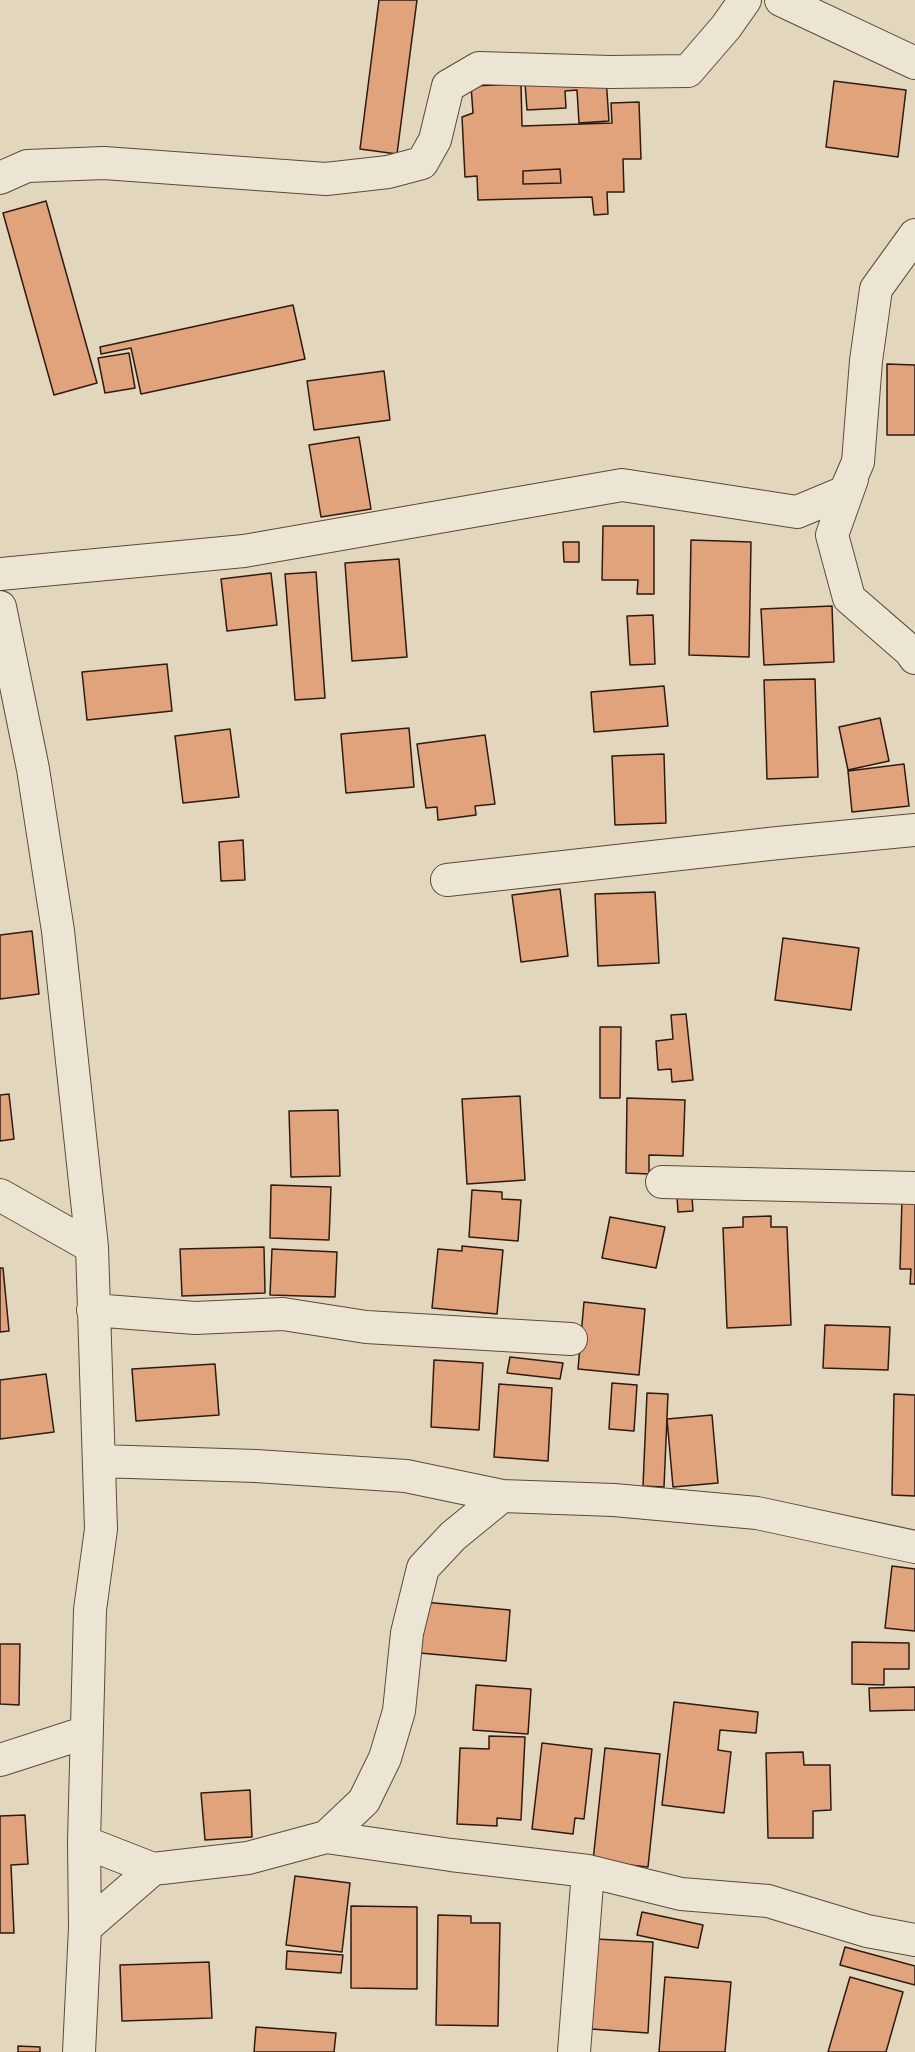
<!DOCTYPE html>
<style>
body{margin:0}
canvas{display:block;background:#e2d7bd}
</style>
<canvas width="915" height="2052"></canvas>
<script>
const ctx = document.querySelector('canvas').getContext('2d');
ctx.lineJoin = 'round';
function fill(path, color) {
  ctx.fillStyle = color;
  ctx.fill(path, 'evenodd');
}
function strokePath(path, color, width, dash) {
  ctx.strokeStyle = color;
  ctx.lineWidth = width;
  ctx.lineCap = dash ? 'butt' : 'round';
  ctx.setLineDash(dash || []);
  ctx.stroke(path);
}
const building = new Path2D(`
 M379,0H417L397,154L360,149Z
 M606,78L609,121L579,123L577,90L565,91L566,108L527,110L525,83Z
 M834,81L906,90L898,157L826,147Z
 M521,84L522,126L612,123L611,103L639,102L641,159H623L624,192H607L608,214L594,215L592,197L478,200L477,176L465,177L462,117L473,113L471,86ZM560,169L561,183L523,184V171Z
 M560,169L561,183L523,184V171Z
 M46,201L97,383L54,395L3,213Z
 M293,305L305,359L141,394L131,348L101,354L100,347Z
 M129,353L135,388L105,393L98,358Z
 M887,364L915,365V435H887Z
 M384,371L390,420L314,430L307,381Z
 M359,437L371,509L321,517L309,445Z
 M603,526H654V594H637L638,580H602Z
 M691,540L751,542L749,657L689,655Z
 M563,542H579V562H564Z
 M399,559L407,657L352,661L345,563Z
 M316,572L325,698L295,700L285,574Z
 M271,573L277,625L227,631L221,579Z
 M832,606L834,662L764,665L761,609Z
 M653,615L655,664L630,665L627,616Z
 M167,664L172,711L87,720L82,672Z
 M815,679L818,777L767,779L764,680Z
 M664,686L668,726L594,732L591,692Z
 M880,718L889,761L848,770L839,727Z
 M409,728L414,787L346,793L341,734Z
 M230,729L239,797L183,803L175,736Z
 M485,735L495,804L475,806L476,815L438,820L437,807L426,808L417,744Z
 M664,754L666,823L615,825L612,756Z
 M904,764L909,806L852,812L848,771Z
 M243,840L245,880L221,881L219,842Z
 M560,889L568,956L521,962L512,895Z
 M655,892L659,963L598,966L595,894Z
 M32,931L39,994L0,999V935Z
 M783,938L859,948L851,1010L775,1000Z
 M686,1014L693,1080L672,1082L671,1069L658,1070L656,1041L673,1039L671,1015Z
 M600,1027H621L620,1098H600Z
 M9,1094L14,1139L0,1141V1095Z
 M520,1096L525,1180L467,1184L462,1099Z
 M627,1098L685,1100L683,1156L649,1155V1174L626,1173Z
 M338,1110L340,1176L291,1177L289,1111Z
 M271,1185L331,1187L329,1240L270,1238Z
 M472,1190L502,1192V1199L521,1200L518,1241L469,1237Z
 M677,1197H692L693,1211L678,1212Z
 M902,1199H915V1284H910L911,1269H900Z
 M771,1216V1227H787L791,1325L727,1328L723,1228L743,1227V1217Z
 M610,1217L665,1227L656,1268L602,1258Z
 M462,1246L503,1250L497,1314L432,1308L438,1249L462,1251Z
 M264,1247L265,1293L182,1296L180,1249Z
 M272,1249L337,1252L335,1297L270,1295Z
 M0,1268H3L9,1331L0,1332Z
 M584,1302L645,1309L639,1375L578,1369Z
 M825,1325L890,1327L888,1370L823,1368Z
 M510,1357L563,1363L560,1379L507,1373Z
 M434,1360L483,1363L479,1430L431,1427Z
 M215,1364L219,1415L136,1421L132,1369Z
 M46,1374L54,1432L0,1439V1380Z
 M612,1383L637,1385L634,1431L609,1429Z
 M499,1384L552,1388L548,1461L494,1457Z
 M647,1393L668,1394L664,1487L643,1486Z
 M894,1394L915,1395V1496L892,1495Z
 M712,1415L718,1483L673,1487L667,1419Z
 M892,1566L915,1569V1631L885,1628Z
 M424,1602L510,1610L506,1661L420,1653Z
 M852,1642L909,1643V1669H884V1685L852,1684Z
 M0,1644H20L19,1705L0,1704Z
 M476,1685L531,1689L528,1734L473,1730Z
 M915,1687V1710L870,1711L869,1688Z
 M674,1702L758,1712L756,1733L720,1730L718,1750L731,1752L724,1813L662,1805Z
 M489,1736L525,1737L521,1820L497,1818V1826L457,1824L460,1748L489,1749Z
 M542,1743L592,1749L584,1819L575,1818L573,1834L532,1829Z
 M605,1748L660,1754L648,1867L593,1861Z
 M803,1752L804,1765H830L831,1810L813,1811V1838H768L766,1753Z
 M250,1790L252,1837L205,1840L201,1793Z
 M25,1815L28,1864L11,1865L14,1933H0V1816Z
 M295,1876L350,1883L342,1952L286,1945Z
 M351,1906L417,1907V1989L351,1988Z
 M642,1912L703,1925L698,1948L637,1935Z
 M438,1915L471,1916V1923H500L498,2026L436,2025Z
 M596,1939L653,1942L648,2033L591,2029Z
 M845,1947L915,1966V1985L840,1965Z
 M287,1951L343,1955L341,1973L286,1969Z
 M209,1962L212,2018L122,2021L120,1965Z
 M665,1977L731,1982L725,2052H659Z
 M850,1977L903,1992L886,2052H828Z
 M256,2027L336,2033L334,2052H254Z
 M18,2046L40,2047V2052H18Z`);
const minor = new Path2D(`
 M781,0L915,63
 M0,178L27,166L104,163L326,179L388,172L422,163L435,140L448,86L479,68L610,72L688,71L726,27L745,0
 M852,479L832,535L849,598L910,651L915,658
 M0,574L244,551L622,485L797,512L845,492L858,462L866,361L876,289L915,235
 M0,607L33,769L58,931L92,1247L101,1529L90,1610L84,1842L85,1928L79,2052
 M447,880L778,843L915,830
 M662,1182L915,1188
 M0,1195L92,1247
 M93,1310L195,1318L283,1314L366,1327L571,1339
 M99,1461L256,1466L406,1476L502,1496L614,1500L757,1513L915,1547
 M0,1760L87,1732
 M326,1837L364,1801L385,1758L399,1711L407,1633L423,1568L453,1536L502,1496
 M84,1842L153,1869L248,1858L326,1837L451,1855L588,1871L681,1894L768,1901L867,1931L915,1940
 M85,1928L153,1869
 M574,2052L588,1871`);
fill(building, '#e0a37c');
strokePath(building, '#2f1a12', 1.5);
strokePath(minor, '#5c493d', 34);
strokePath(minor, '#ece5d4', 32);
</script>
